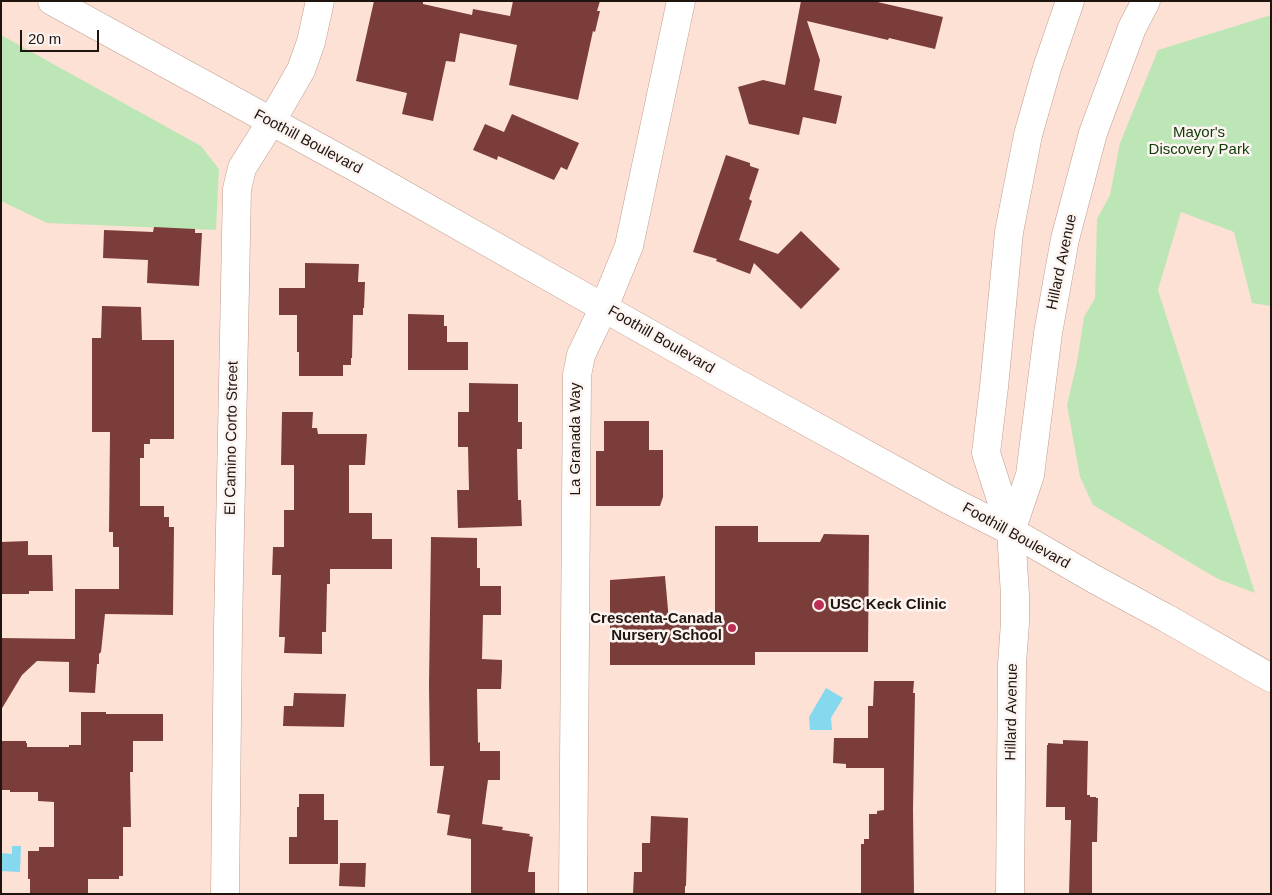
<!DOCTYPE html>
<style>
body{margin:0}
#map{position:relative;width:1272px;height:895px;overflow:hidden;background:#fee1d5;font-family:Helvetica,sans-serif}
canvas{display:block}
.frame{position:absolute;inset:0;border:2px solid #20140f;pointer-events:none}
.scale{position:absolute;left:20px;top:30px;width:79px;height:22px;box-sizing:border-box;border:2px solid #20140f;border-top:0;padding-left:6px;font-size:15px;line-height:18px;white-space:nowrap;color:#20140f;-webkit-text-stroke:4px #fbf4f1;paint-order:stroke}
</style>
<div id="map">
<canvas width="1272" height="895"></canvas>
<div class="frame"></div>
<div class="scale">20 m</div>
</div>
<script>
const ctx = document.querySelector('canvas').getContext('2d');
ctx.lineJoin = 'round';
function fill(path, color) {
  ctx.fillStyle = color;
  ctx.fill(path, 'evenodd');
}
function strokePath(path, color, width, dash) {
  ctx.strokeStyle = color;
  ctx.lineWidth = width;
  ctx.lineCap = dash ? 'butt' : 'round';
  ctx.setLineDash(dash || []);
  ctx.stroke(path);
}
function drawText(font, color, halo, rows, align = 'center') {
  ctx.font = font + ' Helvetica,sans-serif';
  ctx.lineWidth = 5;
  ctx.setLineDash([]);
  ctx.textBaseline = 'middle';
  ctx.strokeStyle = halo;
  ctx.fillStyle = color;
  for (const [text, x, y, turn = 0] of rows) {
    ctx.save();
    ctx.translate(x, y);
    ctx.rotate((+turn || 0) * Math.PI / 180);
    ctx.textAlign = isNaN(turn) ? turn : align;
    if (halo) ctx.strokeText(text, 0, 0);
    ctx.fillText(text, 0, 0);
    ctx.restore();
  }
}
const green = new Path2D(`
 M1271,15V306L1252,303L1234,232L1181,212L1158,290L1255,593L1218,579L1093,505L1080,477L1067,405L1077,362L1084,317L1095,298L1097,219L1110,195L1120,143L1158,50Z
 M1,35L201,146L219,169L216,230L47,223L1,201Z`);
const water = new Path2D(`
 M826,688L843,698L831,718L832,730H810L809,717Z
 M12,846H21L20,872L1,871V853L12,854Z`);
const building = new Path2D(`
 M374,1H423V4L472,15L473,9L510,16L513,1H600L597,11H600L595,32L593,31L578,100L509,85L517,45L460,33L455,62L446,61L433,121L402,114L407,93L356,81Z
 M801,1H873L943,17L935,49L889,38L888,40L807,21L820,60L814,90L842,96L836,124L803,117L799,135L749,124L738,87L763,80L785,85Z
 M512,114L579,143L567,170L561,167L554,180L498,156L497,160L473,150L485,124L504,132Z
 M726,155L750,163V166L759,169L749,199L752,201L739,240L778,254L801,231L840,269L801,309L754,263L750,274L716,261L717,259L693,252Z
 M154,227L195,229V233H202L199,286L147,283L148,260L103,258L104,230L153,232Z
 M305,263L359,264L358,282H365L364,308H363V315H353L352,358H351V365H343V376H299V352H297V315H279V288H305Z
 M102,306L141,307L142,340H174V439H150V444H144V458H140V506H164V517H169V527H174L173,615L105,614L101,652L99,654V664H97L95,693L69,692V662L37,661L22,675L1,710V638L75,639V589H119V547H113V532H109L110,432H92V338H101Z
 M408,314L444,315V326H447V342H468V370H408Z
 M469,383L518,384V422H522V449H517L518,500H521L522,526L458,528L457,490H469L468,447H458V412H469Z
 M282,412H313L312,428H317L318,434H367L365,465H349V513H372V539H392V569H330V584H327L326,632H322V654L284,653L285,637H279L281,575H272L273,547H284V510H294V465H281Z
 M604,421H649V450H663V497L660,506H596V451H604Z
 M715,526H758V542H820L824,534L869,535L868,652H755V665H610V580L665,576L669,621H715Z
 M431,537L477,538V568H480V586H501V615H483L482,659L502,660V668L501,689H477L478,743L480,742V751H500V780H488L482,824L503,827L502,830L530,834L529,836L533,837L528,872H535V894H471V839L447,835L450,815L437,813L444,766H430L429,685Z
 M28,541V555H52L53,591H29V594H1V542Z
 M874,681H914L913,693H915L913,809L914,894H861V844H864V839H869V814H877V811L884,810V768H846V764L833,763L834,738H868V706H873Z
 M294,693L346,694L344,727L283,726L284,706H293Z
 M81,712H106V714H163V741H133V772H130L131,827H123V876H119V879H88V894H30V879H28V851H39V847H54V802L38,801V792H10V790H1V741H26V743H27V747H69V745H81Z
 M1063,740L1088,741L1087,795H1090V797H1096V798H1098L1097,842H1092V894H1069L1071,820H1065V807H1046L1047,745H1048V743L1063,744Z
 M299,794H324V820H338V864H289V837H297V807H299Z
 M651,816L688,818L686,886H685V894H633L634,872H642V843H650Z
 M340,863H366L365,887L339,886Z`);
const minor = new Path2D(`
 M225,894L228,628L237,189L242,168L271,122L301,70L311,42L320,1
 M573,894L577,375L581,355L604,307L629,246L681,1
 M1010,894L1012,664L1015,623V595L1011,531`);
const major = new Path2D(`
 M52,1L362,171L735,382L949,500L1011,531L1094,579L1166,618L1271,678`);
const highway = new Path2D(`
 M1011,531L1030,475L1048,333L1065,239L1093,133L1132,28L1146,1
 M1011,531L986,453L994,387L1009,232L1028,135L1047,68L1070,1`);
const markers = [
 [819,605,6,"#be2f58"],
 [732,628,5,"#be2f58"]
];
const parkNames = [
 ["Mayor's",1199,133],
 ["Discovery Park",1199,150]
];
const streetNames = [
 ["Foothill Boulevard",308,142,28],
 ["Hillard Avenue",1062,262,-78],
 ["Foothill Boulevard",661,340,30],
 ["El Camino Corto Street",232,438,-89],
 ["La Granada Way",576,439,-90],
 ["Foothill Boulevard",1016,536,29],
 ["Hillard Avenue",1012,712,-89]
];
const poiNames = [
 ["USC Keck Clinic",830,605],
 ["Crescenta-Canada",722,619,"right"],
 ["Nursery School",722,636,"right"]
];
fill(green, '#bde6b7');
fill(water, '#86d8ef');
fill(building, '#7a3d39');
strokePath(minor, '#bf9e8f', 29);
strokePath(major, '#bf9e8f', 29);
strokePath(highway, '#bf9e8f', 29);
strokePath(minor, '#fff', 28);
strokePath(major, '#fff', 28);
strokePath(highway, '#fff', 28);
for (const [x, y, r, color] of markers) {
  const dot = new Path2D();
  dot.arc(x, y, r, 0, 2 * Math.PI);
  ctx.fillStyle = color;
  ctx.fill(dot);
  strokePath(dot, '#fbf4f1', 2);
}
drawText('15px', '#0d3a06', '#fbf4f1', parkNames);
drawText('15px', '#20140f', '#fbf4f1', streetNames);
drawText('bold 15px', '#20140f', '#fbf4f1', poiNames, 'left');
</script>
